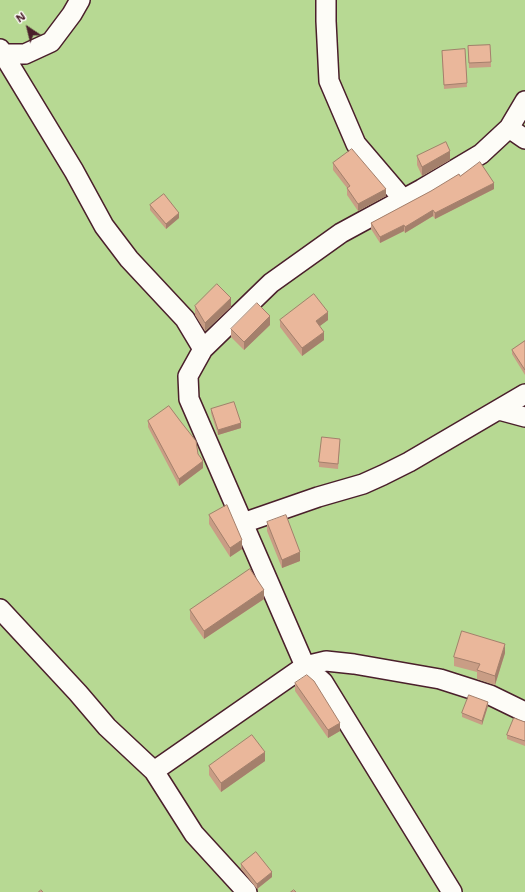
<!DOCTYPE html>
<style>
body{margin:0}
#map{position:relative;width:525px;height:892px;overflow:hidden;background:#f9eee5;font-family:"Shantell Sans",sans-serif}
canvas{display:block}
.north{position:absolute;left:8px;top:8px;width:40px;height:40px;-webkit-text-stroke:3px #fdfcf7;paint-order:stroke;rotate:325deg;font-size:11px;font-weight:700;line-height:16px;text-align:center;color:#4a1f2b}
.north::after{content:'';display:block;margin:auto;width:14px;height:18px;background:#4a1f2b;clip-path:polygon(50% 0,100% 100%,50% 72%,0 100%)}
</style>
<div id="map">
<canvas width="525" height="892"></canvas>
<div class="north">N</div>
</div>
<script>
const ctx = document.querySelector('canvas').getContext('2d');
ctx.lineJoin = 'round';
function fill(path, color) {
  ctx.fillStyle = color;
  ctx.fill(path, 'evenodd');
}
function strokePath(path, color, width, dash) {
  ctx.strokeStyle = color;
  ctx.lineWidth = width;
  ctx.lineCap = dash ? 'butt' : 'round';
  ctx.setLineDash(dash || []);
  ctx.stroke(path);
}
const green = new Path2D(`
 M0,0H525V892H0Z`);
const street = new Path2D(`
 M326,0V21L329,81L356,144L403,199
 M0,49L74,171L104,226L129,259L185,319L203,349
 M4,54H25L51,42L72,14L80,0
 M509,128L525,139
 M499,410L525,417
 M243,523L318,497L363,484L383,475L409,462L525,394
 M0,609L78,693L107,727L154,771L194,834L247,892
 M154,771L305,666L326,661L354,664L440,679L490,695L525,712
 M452,892L323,682L305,666L189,399L188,376L203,349L271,283L341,233L422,189L481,154L509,128L525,101`);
const wall = new Path2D(`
 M490,45L491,67L469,68L468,46Z
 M465,49L467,87L444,89L442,55Z
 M417,156L450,160L422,176L417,165Z
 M333,163L386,196L358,211L347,195V188L333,170Z
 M460,176L494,189L435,219L433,216L405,233L404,231L380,243L371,229V223Z
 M150,205L179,218L166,229L150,210Z
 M195,306L231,307L205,331L195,315Z
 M280,320H328L319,326L324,340L302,356L280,327Z
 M270,325L244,350L231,337V329Z
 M525,341V375L512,354V350Z
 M211,409L241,428L218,435L211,413Z
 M148,421L198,454L203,468L179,486L148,427Z
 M340,444L338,469L319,467V462Z
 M209,515L242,549L230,557L209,524Z
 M267,522L300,561L282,568L267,531Z
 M264,599L204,639L190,619V610Z
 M505,653L495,685L477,679V672L454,666V657Z
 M295,683L340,731L328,738L295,691Z
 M488,706L482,725L462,717V713Z
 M525,722V746L507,739V735Z
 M265,761L221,792L209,775V766Z
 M241,864L272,877L257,889L241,869Z`);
const shadedWall = new Path2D(`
 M450,151V160L422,176V167Z
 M494,183V189L435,219V213Z
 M386,189V196L358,211V204Z
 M433,210V216L405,233V227Z
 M179,213V218L166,229V224Z
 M404,225V231L380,243V237Z
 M231,298V307L205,331V323Z
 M328,312V320L316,329V321Z
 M270,316V325L244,350V342Z
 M324,332V340L302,356V348Z
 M241,423V428L218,435V430Z
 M203,461V468L179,486V479Z
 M242,540V549L230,557V548Z
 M300,552V561L282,568V560Z
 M264,590V599L204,639V631Z
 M505,644V653L495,685V676Z
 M488,702V706L482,725V721Z
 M340,723V731L328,738V730Z
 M265,752V761L221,792V783Z
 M272,872V877L257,889V884Z`);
const building = new Path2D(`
 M490,45L491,62L469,63L468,46Z
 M465,49L467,83L444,85L442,51Z
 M446,142L450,151L422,167L417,156Z
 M352,149L386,189L358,204L347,188L350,186L333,163Z
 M480,162L494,183L435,213L433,210L405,227L404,225L380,237L371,223L431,191L459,174L460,176Z
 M164,194L179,213L166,224L150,205Z
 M217,284L231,298L205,323L195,306Z
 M314,294L328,312L316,321L324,332L302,348L280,320Z
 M257,303L270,316L244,342L231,329Z
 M525,341V370L512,350Z
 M234,402L241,423L218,430L211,409Z
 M169,406L181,422L196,441L198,454L203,461L179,479L148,421Z
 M322,437L340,439L338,464L319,462Z
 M227,505L242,540L230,548L209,515Z
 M286,515L300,552L282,560L267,522Z
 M250,569L264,590L204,631L190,610Z
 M462,631L505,644L495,676L477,670L480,664L454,657Z
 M307,675L314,681L340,723L328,730L295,683Z
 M469,695L488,702L482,721L462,713Z
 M514,718L525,722V741L507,735Z
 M252,735L265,752L221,783L209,766Z
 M256,852L272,872L257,884L241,864Z
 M41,890L43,892H39Z
 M294,890L296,892H291Z`);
fill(green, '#b7d993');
strokePath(street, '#4a1f2b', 22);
strokePath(street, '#fdfcf7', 19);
fill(wall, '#c99d85');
fill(shadedWall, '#a4806c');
fill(building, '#eab79b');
strokePath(building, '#a4806c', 1);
</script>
